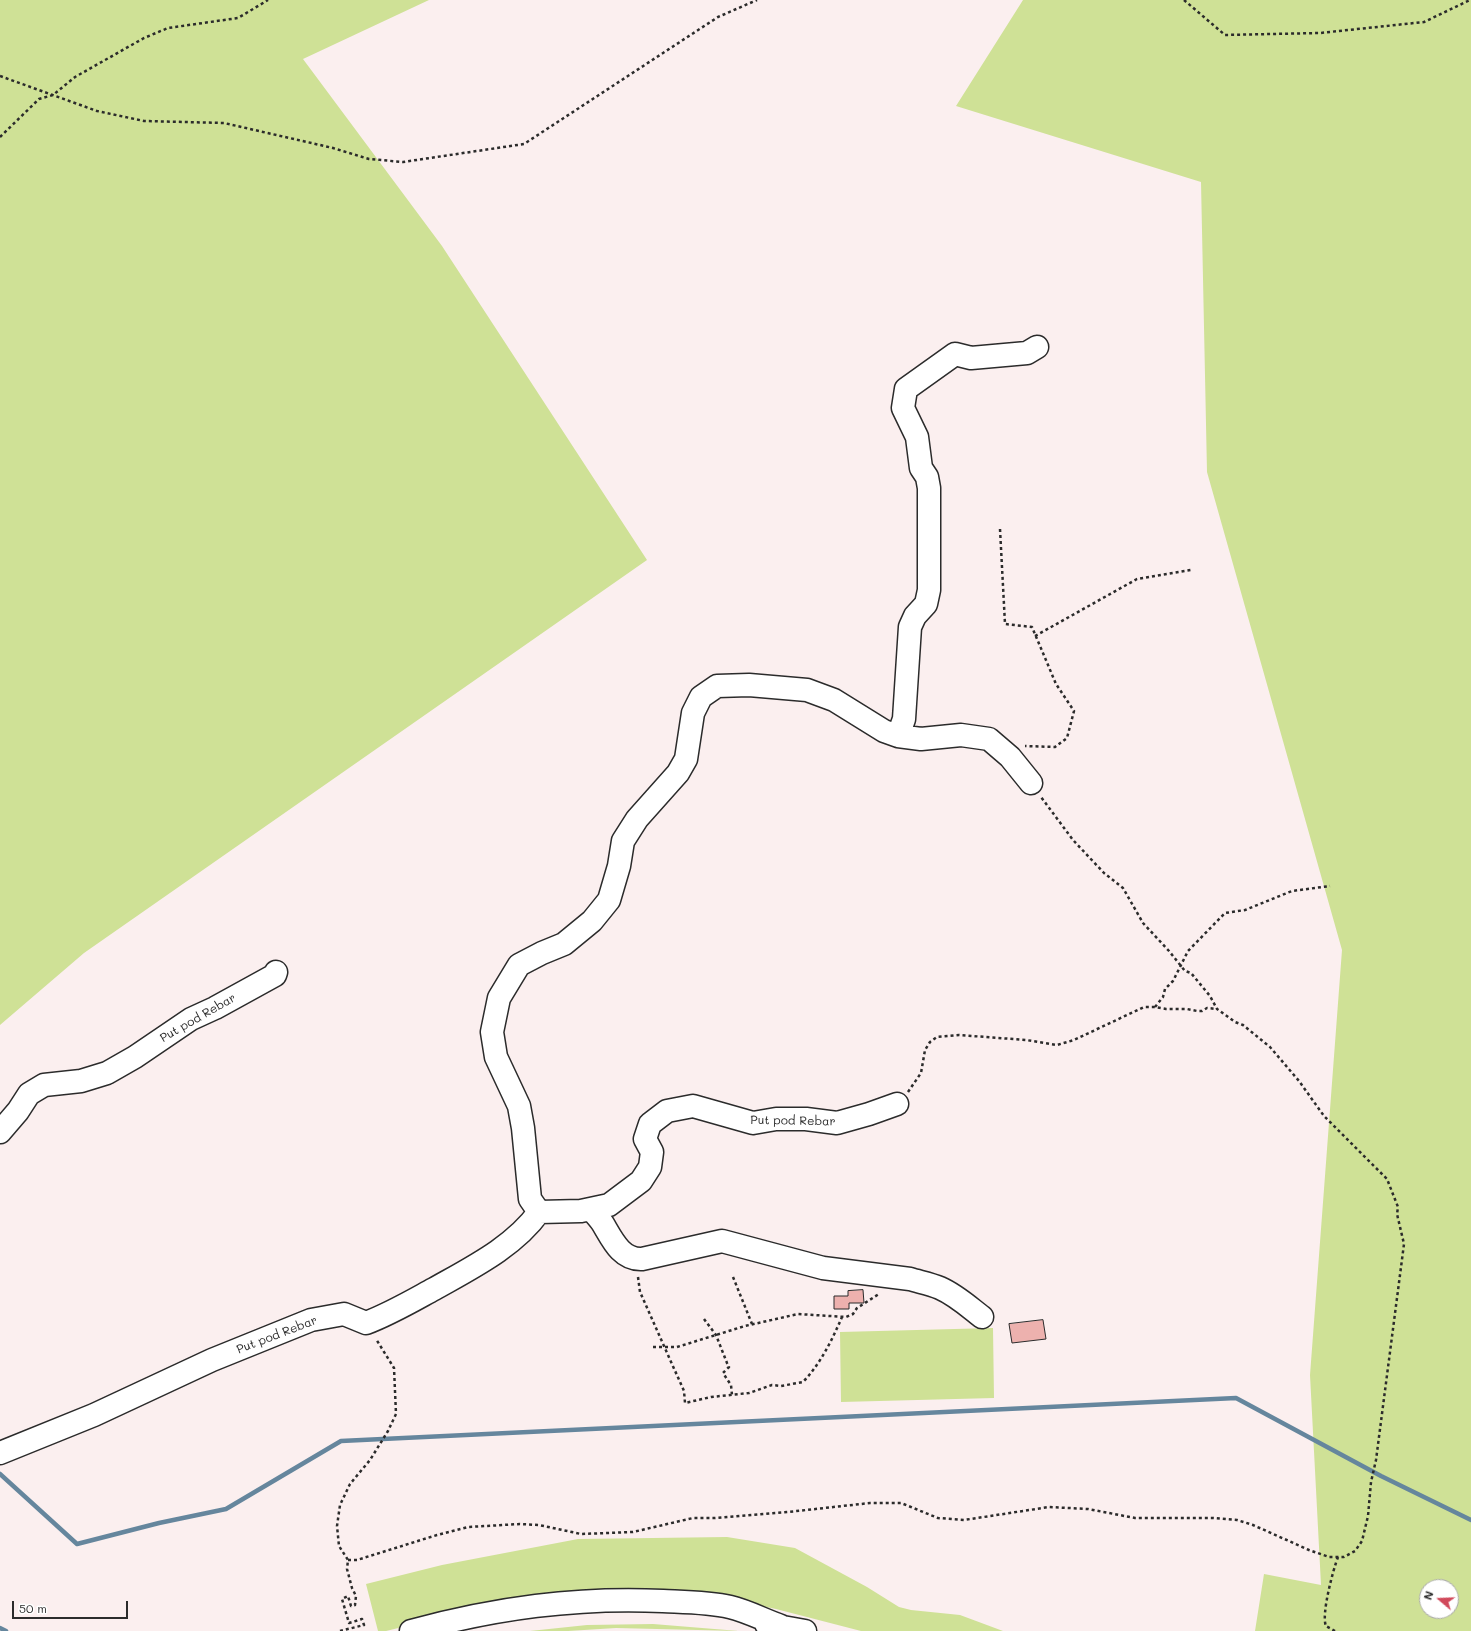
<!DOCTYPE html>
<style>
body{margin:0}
#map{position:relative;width:1471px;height:1631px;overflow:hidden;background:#fbefef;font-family:Mali,sans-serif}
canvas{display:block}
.north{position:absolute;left:1419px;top:1579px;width:40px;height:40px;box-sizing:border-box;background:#fff;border:1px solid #aaa;border-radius:50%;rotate:289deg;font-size:11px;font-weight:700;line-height:16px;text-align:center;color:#2b2b2b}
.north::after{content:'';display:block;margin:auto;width:14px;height:18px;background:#d1495b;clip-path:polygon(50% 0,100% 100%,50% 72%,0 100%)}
.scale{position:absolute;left:12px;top:1601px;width:116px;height:18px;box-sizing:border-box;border:2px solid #2b2b2b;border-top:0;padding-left:5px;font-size:12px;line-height:14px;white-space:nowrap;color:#2b2b2b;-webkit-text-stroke:3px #fff;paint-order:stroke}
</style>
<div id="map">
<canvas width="1471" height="1631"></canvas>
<div class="north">N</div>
<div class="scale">50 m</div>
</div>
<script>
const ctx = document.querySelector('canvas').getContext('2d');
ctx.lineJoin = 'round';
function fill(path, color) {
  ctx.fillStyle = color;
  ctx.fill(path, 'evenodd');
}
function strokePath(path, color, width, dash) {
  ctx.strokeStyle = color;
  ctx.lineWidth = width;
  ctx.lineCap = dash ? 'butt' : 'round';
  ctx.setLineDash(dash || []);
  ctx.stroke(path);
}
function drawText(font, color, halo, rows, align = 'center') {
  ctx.font = font + ' Mali,sans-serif';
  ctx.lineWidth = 4;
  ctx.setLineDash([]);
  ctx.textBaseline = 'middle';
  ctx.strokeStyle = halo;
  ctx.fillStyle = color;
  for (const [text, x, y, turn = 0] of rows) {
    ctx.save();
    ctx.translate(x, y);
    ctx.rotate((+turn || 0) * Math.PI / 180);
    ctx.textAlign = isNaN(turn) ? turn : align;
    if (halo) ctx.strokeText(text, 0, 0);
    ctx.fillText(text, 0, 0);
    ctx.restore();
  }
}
const green = new Path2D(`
 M0,0H429L303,59L442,246L647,560L84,953L0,1025Z
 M1023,0H1471V1631H1255L1264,1574L1321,1585L1310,1375L1342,950L1207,472L1201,182L956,106ZM1427,1587H1451V1611H1427Z
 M993,1328L994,1398L841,1402L840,1332Z
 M727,1537L795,1548L867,1587L899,1607L911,1610L960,1615L1003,1631H861L776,1609L732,1600L464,1612L386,1631H378L366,1584L442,1565L578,1539Z
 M653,1624L739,1631L616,1628L568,1631H530L587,1625Z`);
const stream = new Path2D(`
 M0,1474L77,1544L159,1523L226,1509L341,1441L1236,1398L1381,1476L1471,1520
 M0,1628L6,1631`);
const building = new Path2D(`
 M863,1290L864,1303H849V1309H834V1296H848V1291Z
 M1043,1320L1046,1339L1012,1343L1009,1324Z`);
const path = new Path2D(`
 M1184,0L1225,35L1320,33L1424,22L1470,0
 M0,76L97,111L144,121L224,123L333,148L369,159L403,162L524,144L718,17L757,0
 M0,137L39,99L53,95L75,77L144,38L168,28L238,18L268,0
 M1000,529L1005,624L1032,627L1056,684L1074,711L1067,738L1055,747L1025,746
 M1035,636L1137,579L1191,570
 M1155,1007L1163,997L1165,989L1173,981L1188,951L1225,913L1245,910L1292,891L1330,886
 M908,1092L921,1073L925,1050L930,1042L937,1037L959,1035L1026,1040L1057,1045L1074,1040L1144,1007H1155L1166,1009H1187L1197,1011H1202L1207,1008L1217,1009
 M638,1277L640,1292L684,1391L685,1403L711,1397L749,1393L772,1385L781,1386L803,1382C821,1363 832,1340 842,1317
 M733,1277L752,1324
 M704,1319L716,1335L727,1363L729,1367L723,1373L731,1385L732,1395
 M653,1347H677L745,1326L798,1314L846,1317L853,1314L857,1308L879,1294
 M348,1560H357L437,1535L468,1527L520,1524L539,1525L581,1534L633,1532L693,1518H714L788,1512L870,1503H901L938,1518L964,1520L1049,1507L1088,1509L1135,1518H1213L1237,1520L1253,1525L1309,1550L1329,1557H1344L1355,1551L1362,1541L1368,1516L1371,1482L1376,1460L1404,1244L1397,1214L1398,1207L1387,1179L1324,1116L1299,1081L1270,1047L1243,1025L1235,1022L1217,1009L1210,996L1191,973L1185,971L1169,951L1143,923L1123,888L1104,873L1073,840L1041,797
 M340,1631L364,1625L362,1619L349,1623L342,1599L348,1596L351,1606L355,1605L356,1596L352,1588L347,1569L348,1560L339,1546L337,1526L340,1505L350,1484L370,1460L388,1431L396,1414L394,1368L376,1339
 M1335,1631L1326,1626C1321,1615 1333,1570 1338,1557`);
const minor = new Path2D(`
 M898,736L904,719L910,627L915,616L926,604L929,590V488L927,477L921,468L917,437L903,408L906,389L955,354L971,358L1027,353L1037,347
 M0,1132L18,1111L29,1094L44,1085L81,1081L107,1073L135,1057L191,1019L215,1008L275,975L276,972
 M591,1209C595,1214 600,1219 603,1224C612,1239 621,1260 642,1259L722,1241L823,1268L910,1279C920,1282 931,1284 940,1288C956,1295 969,1307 982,1317
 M539,1212L530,1199L523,1128L519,1106L496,1057L492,1032L499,998L519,965L542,953L564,944L592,921L609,900L619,866L623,841L637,819L678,773L686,759L693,713L701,697L717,686L749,685L807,690L834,700L884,731L898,736L921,739L961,735L989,739L1010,757L1031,783
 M0,1453L94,1415L212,1360L311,1320L344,1314L366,1323C390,1314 412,1301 434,1289C471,1268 514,1247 539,1212L581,1211L609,1205L641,1181L650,1167L652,1152L645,1139L650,1124L667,1111L693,1106L753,1123L776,1119H806L837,1123L869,1114L897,1104`);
const highway = new Path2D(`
 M766,1624L805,1631
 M411,1631C496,1608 576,1597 663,1601C685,1602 709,1602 730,1607C747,1611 764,1620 781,1626`);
const streetNames = [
 ["Put pod Rebar",198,1018,-30],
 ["Put pod Rebar",793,1121,1],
 ["Put pod Rebar",277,1335,-21]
];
fill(green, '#cfe196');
strokePath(stream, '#65869d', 4.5);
fill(building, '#edb1ae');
strokePath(building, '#2b2b2b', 1);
strokePath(minor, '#2b2b2b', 25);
strokePath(highway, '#2b2b2b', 25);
strokePath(path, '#2b2b2b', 2.5, [3, 3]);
strokePath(minor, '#fff', 22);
strokePath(highway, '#fff', 22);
drawText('12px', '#2b2b2b', '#fff', streetNames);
</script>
